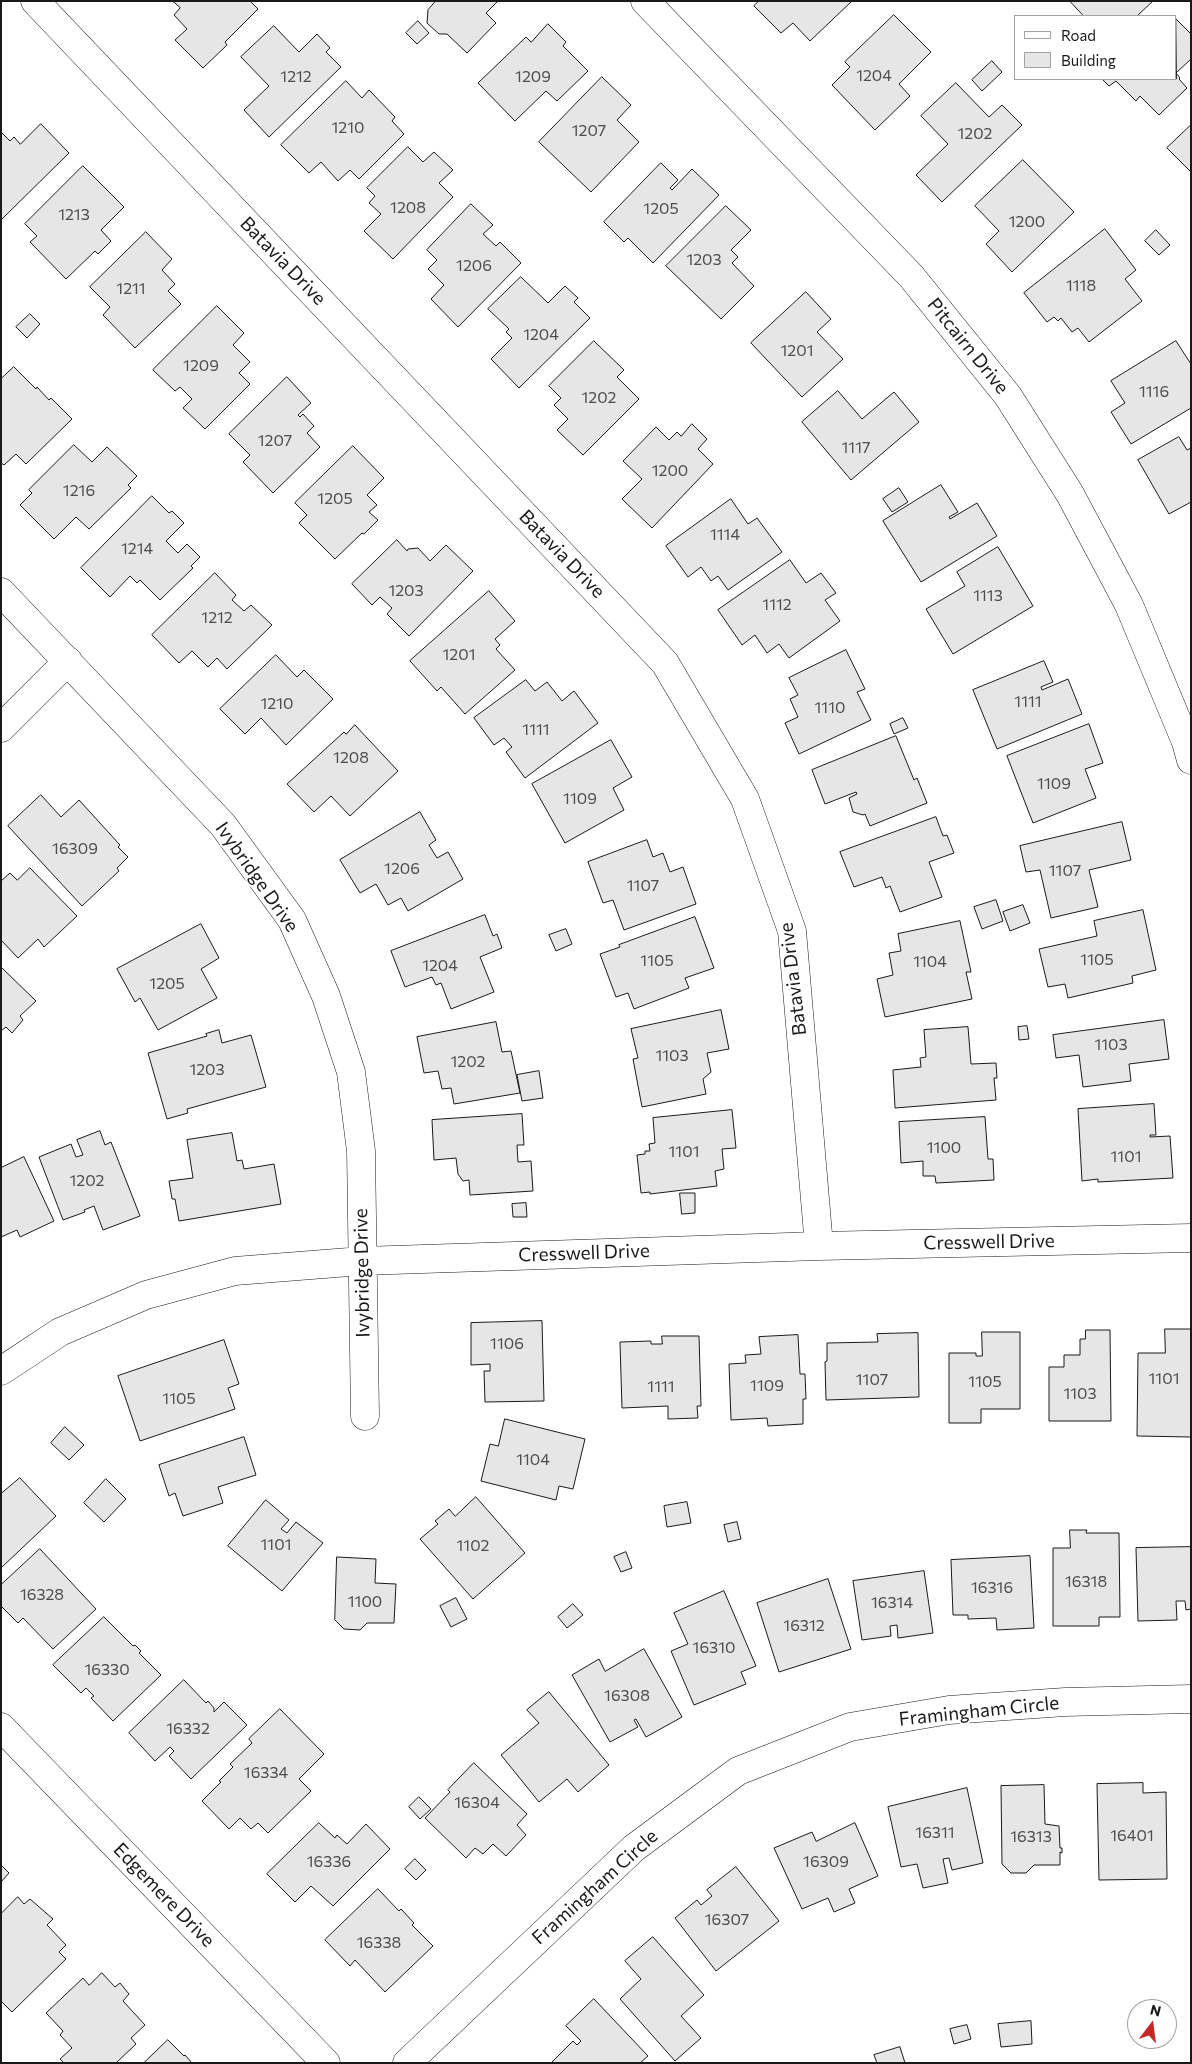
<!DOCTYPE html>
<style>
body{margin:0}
#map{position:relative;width:1192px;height:2064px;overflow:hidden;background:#fff;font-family:Commissioner,sans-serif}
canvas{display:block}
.frame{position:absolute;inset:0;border:2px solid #1a1a1a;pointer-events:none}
.legend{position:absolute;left:1014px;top:15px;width:162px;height:65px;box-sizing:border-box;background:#fff;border:1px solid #a3a3a3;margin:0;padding:6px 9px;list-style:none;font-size:15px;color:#1a1a1a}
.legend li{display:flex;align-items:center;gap:10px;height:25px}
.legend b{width:25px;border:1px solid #a3a3a3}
.north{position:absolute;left:1127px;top:1999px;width:50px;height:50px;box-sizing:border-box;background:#fff;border:1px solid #a3a3a3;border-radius:50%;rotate:15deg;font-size:14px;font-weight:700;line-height:20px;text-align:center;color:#1a1a1a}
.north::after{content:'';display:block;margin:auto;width:18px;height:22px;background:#c62828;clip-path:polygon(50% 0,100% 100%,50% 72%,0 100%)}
</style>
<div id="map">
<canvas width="1192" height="2064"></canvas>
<div class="frame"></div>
<ul class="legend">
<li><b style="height:6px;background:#fff"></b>Road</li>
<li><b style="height:14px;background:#e6e6e6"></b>Building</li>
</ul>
<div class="north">N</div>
</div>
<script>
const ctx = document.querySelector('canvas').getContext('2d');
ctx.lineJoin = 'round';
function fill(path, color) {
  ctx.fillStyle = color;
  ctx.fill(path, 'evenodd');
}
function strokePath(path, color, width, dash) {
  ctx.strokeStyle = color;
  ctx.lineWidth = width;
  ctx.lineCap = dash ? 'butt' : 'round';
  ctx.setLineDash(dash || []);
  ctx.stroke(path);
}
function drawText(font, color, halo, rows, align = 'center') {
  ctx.font = font + ' Commissioner,sans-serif';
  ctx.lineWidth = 4;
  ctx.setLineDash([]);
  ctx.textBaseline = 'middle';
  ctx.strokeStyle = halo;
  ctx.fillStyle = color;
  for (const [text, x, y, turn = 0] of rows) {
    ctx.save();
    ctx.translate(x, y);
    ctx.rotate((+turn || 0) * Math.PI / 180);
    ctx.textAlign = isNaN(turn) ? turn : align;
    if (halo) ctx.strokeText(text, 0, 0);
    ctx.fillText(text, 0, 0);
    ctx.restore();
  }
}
const building = new Path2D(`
 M173,1H250L258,9L225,42L227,45L203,68L175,40L187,29L174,15L180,8Z
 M436,1H498L486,13L496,23L467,53L447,34H439L427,23L428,10Z
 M759,1H852L810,41L793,23L781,33L754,6Z
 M1070,1H1153L1137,16H1084Z
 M894,15L931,52L899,84L910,96L875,130L832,85L850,67L845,62Z
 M1176,19L1191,34V59L1176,73L1180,78L1179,79L1187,88L1159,115L1140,96L1136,101L1116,81L1109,86L1102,79H1176Z
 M418,21L429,33L417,44L406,33Z
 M548,24L566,42L563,46L588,71L557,101L546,91L515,121L478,83L526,37L531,42Z
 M274,26L299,52L317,34L330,48L326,52L341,67L269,137L244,110L269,86L241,57Z
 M992,61L1002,72L982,91L972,80Z
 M602,77L631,105L617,120L639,142L591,192L539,142Z
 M346,81L362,98L369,90L372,93L395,117L392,121L404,134L359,179L350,170L338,181L321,162L309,173L281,145Z
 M956,83L989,117L1002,105L1022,125L942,202L916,175L948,144L921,116Z
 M41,124L69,153L1,220V132L10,141L14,137L20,144Z
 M1191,125V172L1167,148Z
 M408,147L423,162L434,152L453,170L439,183L453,197L393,259L364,231L381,214L369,203L375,196L367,188Z
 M1023,160L1074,212L1012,272L986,244L999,231L975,206Z
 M661,163L678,180L670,188L672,190L692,169L719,195L653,263L628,238L624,242L604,222Z
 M83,166L124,207L101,230L111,241L98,254L95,251L66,279L30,242L37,236L25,224Z
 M471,204L493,225L483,234L496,246L500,242L521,263L458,327L431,299L444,285L428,269L437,260L427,250Z
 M726,206L751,230L731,250L738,257L732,263L754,286L721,319L666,266Z
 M1105,229L1136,270L1125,279L1142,301L1089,342L1078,328L1072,332L1061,318L1058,321L1054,317L1047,322L1024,293Z
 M1156,230L1170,245L1159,255L1145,241Z
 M146,232L172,259L162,270L175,284L168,291L181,304L135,348L103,315L110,307L90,287Z
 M521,277L548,303L565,286L578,298L574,302L590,318L519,388L491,359L512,338L506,332L509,329L488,309Z
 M806,292L831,319L817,332L843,359L802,397L751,343Z
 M217,306L244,333L233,345L250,362L239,373L250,384L205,429L183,408L192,399L180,387L175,391L153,370Z
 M30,314L40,324L27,338L16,327Z
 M594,341L624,370L617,377L639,399L583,455L557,430L568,419L554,405L561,398L549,386Z
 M1176,341L1191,364V408L1131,444L1111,412L1125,403L1111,381Z
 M14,367L36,389L37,387L49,400L51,398L72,419L26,464L16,454L4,465L1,463V379Z
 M287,377L311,403L298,415L300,417L303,414L314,426L307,433L320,447L273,493L243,462L250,455L229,434Z
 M838,391L862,419L894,392L919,422L851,480L802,422Z
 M692,424L707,439L698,449L713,464L652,528L622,499L642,479L623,461L656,427L669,440L677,432L681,436Z
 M1179,437L1187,450L1191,448V502L1169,514L1138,460Z
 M74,445L92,462L107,447L137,476L128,485L131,488L89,529L76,517L54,539L20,505L32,493L29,490Z
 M353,446L384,478L367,495L377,505L369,512L378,520L364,534L362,533L335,559L299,523L307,515L295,503Z
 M941,485L958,512L949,517L950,519L977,503L997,536L921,582L883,521Z
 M899,488L908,502L892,512L883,499Z
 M152,496L169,513L172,511L184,523L166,541L178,553L187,544L200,557L191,566L193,568L160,600L140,580L137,583L130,576L110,597L81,568Z
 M731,499L748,524L757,518L782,552L728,590L718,576L711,581L701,567L688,577L666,546Z
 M397,540L407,551L408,549L418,548L430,561L446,545L473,571L409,636L387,614L392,608L380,597L372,605L352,584Z
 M998,547L1033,606L953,654L926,609L965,586L957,572Z
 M790,560L806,583L821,573L836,593L825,600L840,621L789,658L779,644L767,653L755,635L742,645L718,610Z
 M215,573L236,595L232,600L244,611L251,605L272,625L227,669L217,658L208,667L192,651L179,663L152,635Z
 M489,591L515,621L495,639L500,645L496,649L515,670L465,714L441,687L437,691L410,661Z
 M846,650L865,689L857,692L871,720L799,754L785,723L798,717L790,699L798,695L789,678Z
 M276,655L297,677L304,670L333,699L286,745L261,718L245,734L220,709Z
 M1044,661L1053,682L1041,687L1042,690L1068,679L1082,714L997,749L973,690Z
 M526,680L535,691L547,682L562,701L574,691L598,723L525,778L506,752L512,747L504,738L494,745L474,718Z
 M903,718L908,728L894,734L890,724Z
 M1089,724L1103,763L1085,769L1096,798L1033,823L1007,756Z
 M355,725L398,771L350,816L331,796L314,812L287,784L344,732L346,734Z
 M896,736L914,780L917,778L927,803L870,826L865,814L863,815L853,812L849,798L857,794L856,792L825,804L812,770Z
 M611,740L632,777L613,788L624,810L565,843L532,784Z
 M41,795L61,817L79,800L120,845L118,847L128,857L117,868L119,871L82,906L8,826Z
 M420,812L436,840L429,845L437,858L448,852L463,879L408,911L401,898L388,905L376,884L360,893L340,860Z
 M936,817L943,836L947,835L954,853L929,862L942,897L900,912L890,886L886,888L882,877L854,887L840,852Z
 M1122,822L1131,860L1089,870L1098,907L1051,918L1040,870L1026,872L1020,846Z
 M647,840L653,857L663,853L670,872L683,867L696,904L624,930L613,900L603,903L588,862Z
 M30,868L77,916L44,947L38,939L18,958L1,940V881L10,873L17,880Z
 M996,900L1003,921L982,929L974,907Z
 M1023,905L1030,923L1010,931L1003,912Z
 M1143,910L1156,970L1132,976L1133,983L1068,998L1065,984L1048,987L1039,949L1097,936L1094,921Z
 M485,915L493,936L497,934L502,948L480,957L494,992L451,1009L441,983L436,985L432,977L405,987L391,951Z
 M695,917L714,968L685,978L689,988L634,1009L628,993L616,997L600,954L620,947L619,945Z
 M960,921L971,972H966L972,999L885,1017L877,979L893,975L889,953L901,951L898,934Z
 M201,924L219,958L201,969L217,998L158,1030L140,998L135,1002L117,969Z
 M566,929L572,944L556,951L549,935Z
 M1,967L36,1001L20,1016L23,1020L12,1033L6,1027L1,1031Z
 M721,1010L729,1049L707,1053L711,1072L703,1079L706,1094L642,1107L633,1059L638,1058L631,1029Z
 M1164,1020L1169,1059L1129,1064L1131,1081L1083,1087L1079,1055L1056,1058L1053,1035Z
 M496,1022L502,1052L511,1051L520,1093L454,1104L451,1088L442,1089L438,1071L424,1073L417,1037Z
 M1027,1026L1029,1039L1019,1040L1018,1027Z
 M968,1027L971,1064L996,1063L997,1078H994L996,1100L895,1108L893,1070L921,1067L920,1058L926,1057L924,1030Z
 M219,1030L222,1043L251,1035L266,1087L187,1109L188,1113L167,1119L148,1053L207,1036L206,1034Z
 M539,1071L543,1098L522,1101L517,1075Z
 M1154,1104L1156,1135H1150V1137L1170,1136L1173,1178L1098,1182V1179L1082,1181L1078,1109Z
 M732,1110L736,1148L722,1149L724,1169L715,1171L717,1186L650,1194V1192L641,1193L637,1155L645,1154V1151H650L649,1144L655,1143L653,1118Z
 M522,1114L524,1145H517L518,1162L531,1161L533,1191L470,1195L469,1180L463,1181L458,1174L456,1158L434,1160L432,1120Z
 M985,1117L988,1159H993L994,1180L936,1183L935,1176H923V1161L901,1163L899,1122Z
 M100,1131L105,1145L111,1142L140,1216L103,1230L94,1206L84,1210L85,1212L63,1220L39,1157L71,1144L76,1157L83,1155L77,1140Z
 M232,1133L237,1161L242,1160L244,1169L274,1164L281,1204L179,1221L175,1199H172L169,1181L193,1178L187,1140Z
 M24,1157L54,1221L20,1237L17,1230L1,1237V1168Z
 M680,1193H695V1213L682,1214Z
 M526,1203L527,1217H513L512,1204Z
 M542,1321L544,1401L485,1402L484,1371H490V1364L471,1365V1323Z
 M1165,1329H1191V1437L1137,1436L1138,1353H1165Z
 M1086,1330H1110L1111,1421H1049V1367H1064V1355H1080V1339H1085Z
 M982,1332H1020V1409H981V1423H949V1353H976V1356H982Z
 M918,1333L919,1397L826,1400L825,1362L827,1361V1343L878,1342L877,1334Z
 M798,1335L800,1374H805L806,1399H803V1424L768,1426L767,1418L731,1420L729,1364L746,1363L745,1355L761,1354L759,1337Z
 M662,1336H699L701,1406H697L698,1418L668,1419V1406L622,1408L620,1342L651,1341V1344H662Z
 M224,1340L239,1384L228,1388L235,1409L140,1441L118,1376Z
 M505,1419L585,1439L573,1489L559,1486L556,1500L481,1481L490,1444L498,1446Z
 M65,1427L84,1445L69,1460L51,1443Z
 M244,1437L256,1475L218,1487L223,1503L183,1516L175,1493L169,1496L159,1465Z
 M20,1478L56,1516L1,1568V1494Z
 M106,1479L126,1499L104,1522L84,1503Z
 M476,1497L525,1553L473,1599L420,1539L438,1524L435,1521L449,1509L455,1516Z
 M266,1500L289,1520L281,1529L287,1533L296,1522L323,1543L282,1591L228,1546Z
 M687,1502L691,1523L667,1527L664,1506Z
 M737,1522L741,1539L728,1542L724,1525Z
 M1070,1530H1087L1086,1533H1119L1120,1617H1099V1626H1053V1548H1070Z
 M1191,1547V1609L1186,1610L1185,1601H1176L1177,1620L1138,1621L1136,1548Z
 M40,1549L96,1609L53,1649L23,1618L18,1623L1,1606V1585Z
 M626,1552L632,1568L621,1572L614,1557Z
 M1030,1556L1034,1628L997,1630L996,1618L968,1619V1615H953L951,1560Z
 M337,1557L376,1559L375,1583L396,1584L394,1623H367L360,1630L344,1629L335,1620Z
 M924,1571L933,1633L898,1638L897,1625L890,1626L891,1636L862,1640L853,1581Z
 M828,1579L851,1649L779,1672L757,1603Z
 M724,1591L756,1666L741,1672L746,1684L694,1705L671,1651L688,1644L674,1613Z
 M456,1598L467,1619L451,1627L440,1606Z
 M573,1604L583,1615L567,1628L558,1617Z
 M104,1617L133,1646L135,1645L141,1651L139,1653L161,1675L113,1721L91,1698L94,1696L86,1688L81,1693L53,1665Z
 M644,1649L682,1717L646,1737L636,1719L634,1720L638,1727L610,1742L572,1675L599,1659L605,1671Z
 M184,1680L206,1703L208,1701L214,1708V1712L224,1702L247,1725L191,1779L169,1756L174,1751L170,1747L155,1761L129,1733Z
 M549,1692L609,1765L578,1792L567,1779L539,1802L501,1755L539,1723L527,1710Z
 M280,1709L324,1754L299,1779L311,1791L268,1833L258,1823L251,1829L240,1818L229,1829L202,1801L221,1782L219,1781L233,1767L230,1764L252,1743L249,1739Z
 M474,1763L527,1814L517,1825L526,1835L506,1856L493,1844L483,1854L475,1848L466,1858L425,1818L450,1792L448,1790Z
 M1143,1783V1793L1166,1792L1167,1879L1099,1880L1097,1784Z
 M1044,1785L1045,1824L1059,1826L1060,1848H1062V1853L1060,1852V1865H1034L1026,1873H1011L1002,1864L1001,1786Z
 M967,1788L983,1863L952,1870L949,1858L943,1859L948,1883L923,1888L917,1864L901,1867L888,1807Z
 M419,1797L431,1809L420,1819L409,1807Z
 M319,1823L335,1838L337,1835L347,1844L366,1824L390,1849L333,1906L311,1886L295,1902L267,1874Z
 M855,1823L878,1876L849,1889L855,1903L834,1912L828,1898L802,1909L774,1848L812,1832L816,1841Z
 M415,1859L426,1870L416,1880L405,1869Z
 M1,1865L9,1873L1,1882Z
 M736,1867L779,1921L716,1971L675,1918L697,1900L701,1905L712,1896L707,1890Z
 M378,1889L399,1911L401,1909L414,1923L412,1925L433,1946L385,1992L355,1960L350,1966L325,1940Z
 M18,1897L24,1904L30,1899L53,1919L47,1925L66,1945L59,1952L66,1959L12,2012L1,2001V1914Z
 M653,1937L704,1995L681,2016L701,2038L675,2061L620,1999L641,1979L625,1961Z
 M102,1973L115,1987L120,1983L129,1994L123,2001L145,2025L131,2038L136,2044L116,2063H64L60,2059L72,2048L60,2035L63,2031L46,2013L83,1978L89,1985Z
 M594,1999L648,2056L640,2063H551L573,2041L577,2045L581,2041L566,2026Z
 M1031,2021L1032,2044L1001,2047L998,2024Z
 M967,2025L971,2039L954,2044L950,2029Z
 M168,2040L184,2056L185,2055L192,2063H144Z
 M900,2047L905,2063H877L874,2055Z`);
const minor = new Path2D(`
 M35,1L665,663L745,799L792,931L819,1246
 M645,1L911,276L1008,396L1070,494L1129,605L1186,742L1191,760
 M1,592L223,825L292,920L326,996L351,1072L361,1151L365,1416
 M1,728L68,661
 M1,1371L60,1332L146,1295L235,1271L362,1261L819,1246L1191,1238
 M407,2063L634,1848L738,1771L850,1727L949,1710L1065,1702L1191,1699`);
const tertiary = new Path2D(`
 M1,1727L326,2063`);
const numberNames = [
 ["1204",874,76],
 ["1212",296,77],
 ["1209",533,77],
 ["1210",348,128],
 ["1207",589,131],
 ["1202",975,134],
 ["1208",408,208],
 ["1205",661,209],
 ["1213",74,215],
 ["1200",1027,222],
 ["1203",704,260],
 ["1206",474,266],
 ["1118",1081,286],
 ["1211",131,289],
 ["1204",541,335],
 ["1201",797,351],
 ["1209",201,366],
 ["1116",1154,392],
 ["1202",599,398],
 ["1207",275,441],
 ["1117",856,448],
 ["1200",670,471],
 ["1216",79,491],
 ["1205",335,499],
 ["1114",725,535],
 ["1214",137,549],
 ["1203",406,591],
 ["1113",988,596],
 ["1112",777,605],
 ["1212",217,618],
 ["1201",459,655],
 ["1111",1028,702],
 ["1210",277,704],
 ["1110",830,708],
 ["1111",536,730],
 ["1208",351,758],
 ["1109",1054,784],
 ["1109",580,799],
 ["16309",75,849],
 ["1206",402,869],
 ["1107",1065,871],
 ["1107",643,886],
 ["1105",1097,960],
 ["1105",657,961],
 ["1104",930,962],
 ["1204",440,966],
 ["1205",167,984],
 ["1103",1111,1045],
 ["1103",672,1056],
 ["1202",468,1062],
 ["1203",207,1070],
 ["1100",944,1148],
 ["1101",684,1152],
 ["1101",1126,1157],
 ["1202",87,1181],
 ["1106",507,1344],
 ["1101",1164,1379],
 ["1107",872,1380],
 ["1105",985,1382],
 ["1109",767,1386],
 ["1111",661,1387],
 ["1103",1080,1394],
 ["1105",179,1399],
 ["1104",533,1460],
 ["1101",276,1545],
 ["1102",473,1546],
 ["16318",1086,1582],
 ["16316",992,1588],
 ["16328",42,1595],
 ["1100",365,1602],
 ["16314",892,1603],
 ["16312",804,1626],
 ["16310",714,1648],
 ["16330",107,1670],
 ["16308",627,1696],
 ["16332",188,1729],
 ["16334",266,1773],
 ["16304",477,1803],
 ["16311",935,1833],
 ["16401",1132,1836],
 ["16313",1031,1837],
 ["16336",329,1862],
 ["16309",826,1862],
 ["16307",727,1920],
 ["16338",379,1943]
];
const streetNames = [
 ["Batavia Drive",283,261,46],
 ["Pitcairn Drive",968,346,51],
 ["Batavia Drive",562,554,46],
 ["Ivybridge Drive",257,877,55],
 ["Batavia Drive",793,979,-97],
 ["Cresswell Drive",989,1242,-1],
 ["Cresswell Drive",584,1253,-2],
 ["Ivybridge Drive",362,1273,-91],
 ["Framingham Circle",979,1711,-6],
 ["Framingham Circle",595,1887,-42],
 ["Edgemere Drive",164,1895,46]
];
fill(building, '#e6e6e6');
strokePath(building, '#1a1a1a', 1);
strokePath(minor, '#1a1a1a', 29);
strokePath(tertiary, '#1a1a1a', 29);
strokePath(minor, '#fff', 28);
strokePath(tertiary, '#fff', 28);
drawText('16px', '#4d4d4d', null, numberNames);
drawText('19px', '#1a1a1a', '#fff', streetNames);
</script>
